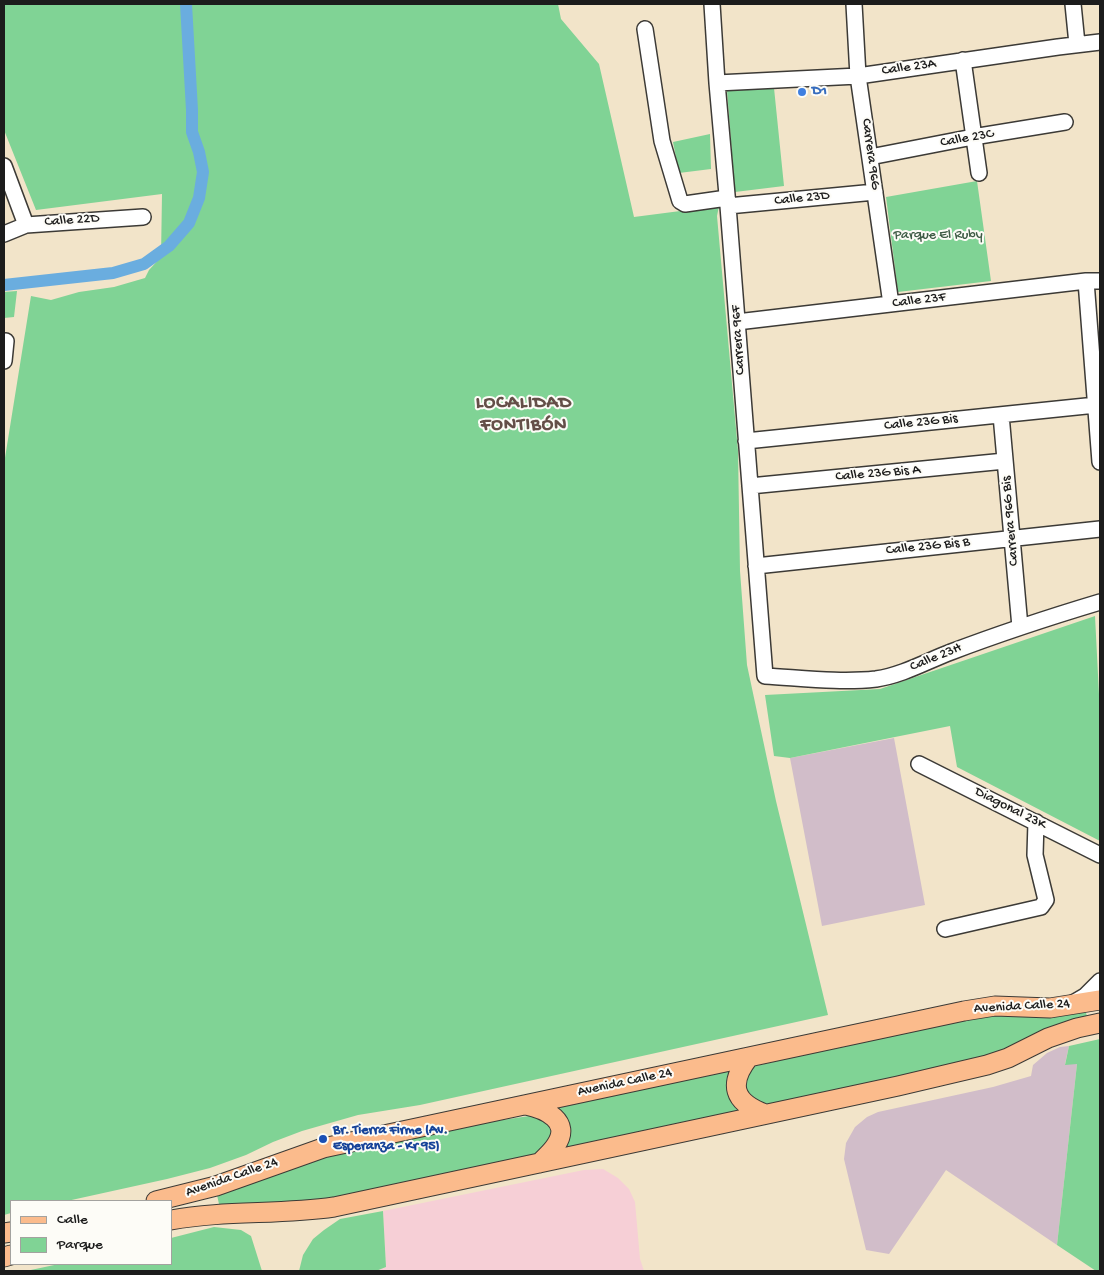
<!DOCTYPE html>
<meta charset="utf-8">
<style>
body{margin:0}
#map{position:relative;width:1104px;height:1275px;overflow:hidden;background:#f2e4c9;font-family:"Gochi Hand",sans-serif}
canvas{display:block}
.frame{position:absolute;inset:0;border:5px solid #1c1c1c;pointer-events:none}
.legend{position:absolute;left:10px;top:1200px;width:162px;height:65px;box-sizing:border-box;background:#fdfcf7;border:1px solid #a3a29f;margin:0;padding:6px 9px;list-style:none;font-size:15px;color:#1c1c1c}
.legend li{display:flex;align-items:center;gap:10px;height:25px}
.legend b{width:25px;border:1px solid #a3a29f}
</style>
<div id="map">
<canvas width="1104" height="1275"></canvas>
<div class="frame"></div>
<ul class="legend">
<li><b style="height:6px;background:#fbbb8c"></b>Calle</li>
<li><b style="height:14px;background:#80d395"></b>Parque</li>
</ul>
</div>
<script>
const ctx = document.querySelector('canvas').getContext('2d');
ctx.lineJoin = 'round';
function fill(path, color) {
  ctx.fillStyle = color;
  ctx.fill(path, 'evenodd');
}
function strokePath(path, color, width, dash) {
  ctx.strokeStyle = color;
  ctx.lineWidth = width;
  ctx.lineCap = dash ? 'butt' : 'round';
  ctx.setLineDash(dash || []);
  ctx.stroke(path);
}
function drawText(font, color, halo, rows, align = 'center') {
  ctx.font = font + ' "Gochi Hand",sans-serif';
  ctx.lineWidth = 4;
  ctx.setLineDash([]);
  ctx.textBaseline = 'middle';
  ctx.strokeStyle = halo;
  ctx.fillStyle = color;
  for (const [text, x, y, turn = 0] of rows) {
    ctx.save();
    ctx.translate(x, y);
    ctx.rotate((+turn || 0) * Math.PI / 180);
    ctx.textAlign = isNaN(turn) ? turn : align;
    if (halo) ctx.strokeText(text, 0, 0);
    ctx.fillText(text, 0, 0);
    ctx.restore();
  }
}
const built = new Path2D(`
 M603,1169L618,1178L629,1189L635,1202L640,1259L644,1271H376L386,1267L383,1211L584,1170Z`);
const industrial = new Path2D(`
 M894,738L925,905L822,926L790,758Z
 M1069,1046L1065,1064H1077L1057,1245L946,1170L889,1254L866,1250L844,1159L846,1143L855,1127L867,1117L878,1112L993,1087L1031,1076L1033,1065L1047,1053L1060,1047Z`);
const green = new Path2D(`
 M4,4H558L561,19L599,64L634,217L719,206L717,216L738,451L740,571L747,665L776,801L828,1015L420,1105L358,1115L302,1131L273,1142L246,1155L210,1168L167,1179L67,1201H11V1213L4,1215V464L31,296L51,300L79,292L114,287L145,278L149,270L161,257L162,194L36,210L4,130Z
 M774,88L784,186L735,192L727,91Z
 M710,134L711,169L679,173L673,142Z
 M977,181L991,281L898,292L886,197Z
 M17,291L14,317L4,318V292Z
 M1095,616L1100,714V841L957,767L950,726L790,758L774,756L765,695L880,689Z
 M1085,1010L1088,1019L1008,1051L852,1090L761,1106L743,1090L751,1067L975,1016Z
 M1100,1039V1271H1096L1057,1245L1077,1064L1065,1065L1069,1046Z
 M731,1068C726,1086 727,1100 743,1112L560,1151C570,1130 574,1121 554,1105Z
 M529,1116L541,1117L550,1121C554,1136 549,1146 536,1154L329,1200L291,1204H219L217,1195L306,1162L476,1124Z
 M383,1211L386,1267L376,1271H299L303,1255L313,1239L324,1230L340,1219Z
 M214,1227L241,1230L251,1236L262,1271H26L59,1264H171V1238Z`);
const canal = new Path2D(`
 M4,285L113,273L144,264L169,246L189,223L199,198L203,172L199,152L192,132V110L186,4`);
const minor = new Path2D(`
 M712,4L717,83L728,206L765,676C801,678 840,683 876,679C903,675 927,661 951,652C1001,633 1050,617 1100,602
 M854,4L858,76L891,304
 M1073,4L1077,44
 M645,29L662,141L680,201L685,204L727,198
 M963,60L979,173
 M717,83L858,76L1058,47L1100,42
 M870,157L973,137L1065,122
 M4,166L26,225
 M728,206L875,192
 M4,234L26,225L143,217
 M1086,281L1100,462
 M737,322L1086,281H1100
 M4,342L6,341L4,361
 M1001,415L1020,627
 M746,441L1096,405
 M750,486L1005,461
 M756,566L1100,529
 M919,764L1100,855
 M945,929L1041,907L1046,900L1035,855L1036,822
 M1073,1003L1085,996L1100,981`);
const major = new Path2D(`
 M749,1057C728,1084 733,1102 765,1114
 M526,1105C545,1109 572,1121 556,1145C552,1152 545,1157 540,1163
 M156,1201L216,1186L323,1148L964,1011L995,1006L1050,1008L1100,1000
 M171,1220C225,1210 279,1215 334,1207L898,1086L987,1065L1008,1058L1048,1038L1077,1028L1100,1023
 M4,1233L11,1232
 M4,1257L11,1255`);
const markers = [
 [802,92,5,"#3f7fe0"],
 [323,1139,5,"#1a4fb4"]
];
const streetNames = [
 ["Calle 23A",909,68,-8],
 ["Calle 23C",967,139,-10],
 ["Carrera 96G",870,154,82],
 ["Calle 23D",802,199,-6],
 ["Calle 22D",72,221,-4],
 ["Calle 23F",919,301,-7],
 ["Carrera 96F",739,340,-94],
 ["Calle 23G Bis",921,423,-6],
 ["Calle 23G Bis A",878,474,-5],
 ["Carrera 96G Bis",1011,521,-95],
 ["Calle 23G Bis B",928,547,-6],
 ["Calle 23H",936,658,-22],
 ["Diagonal 23K",1010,809,27],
 ["Avenida Calle 24",1022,1007,-3],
 ["Avenida Calle 24",625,1083,-12],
 ["Avenida Calle 24",232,1178,-19]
];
const shopNames = [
 ["D1",812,92]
];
const parkNames = [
 ["Parque El Ruby",938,236]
];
const transitNames = [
 ["Br. Tierra Firme (Av.",333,1131],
 ["Esperanza - Kr 95)",333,1147]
];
const districtNames = [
 ["LOCALIDAD",524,404],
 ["FONTIBÓN",524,426]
];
fill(built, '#f6cfd6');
fill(industrial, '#d1bdc9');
fill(green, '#80d395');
strokePath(canal, '#6aaddf', 12);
strokePath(minor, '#3c3a36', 18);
strokePath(major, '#3c3a36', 21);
strokePath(minor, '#fff', 15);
strokePath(major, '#fbbb8c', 19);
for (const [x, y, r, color] of markers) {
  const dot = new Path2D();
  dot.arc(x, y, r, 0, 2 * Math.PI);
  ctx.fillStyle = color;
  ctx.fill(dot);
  strokePath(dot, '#fdfcf7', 2);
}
drawText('14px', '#1c1c1c', '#fdfcf7', streetNames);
drawText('bold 14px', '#366cbe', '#fdfcf7', shopNames, 'left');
drawText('14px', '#3f5c46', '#fdfcf7', parkNames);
drawText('bold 14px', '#164399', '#fdfcf7', transitNames, 'left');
ctx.letterSpacing = '1px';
drawText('bold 19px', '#644f48', '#fdfcf7', districtNames);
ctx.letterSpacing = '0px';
</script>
